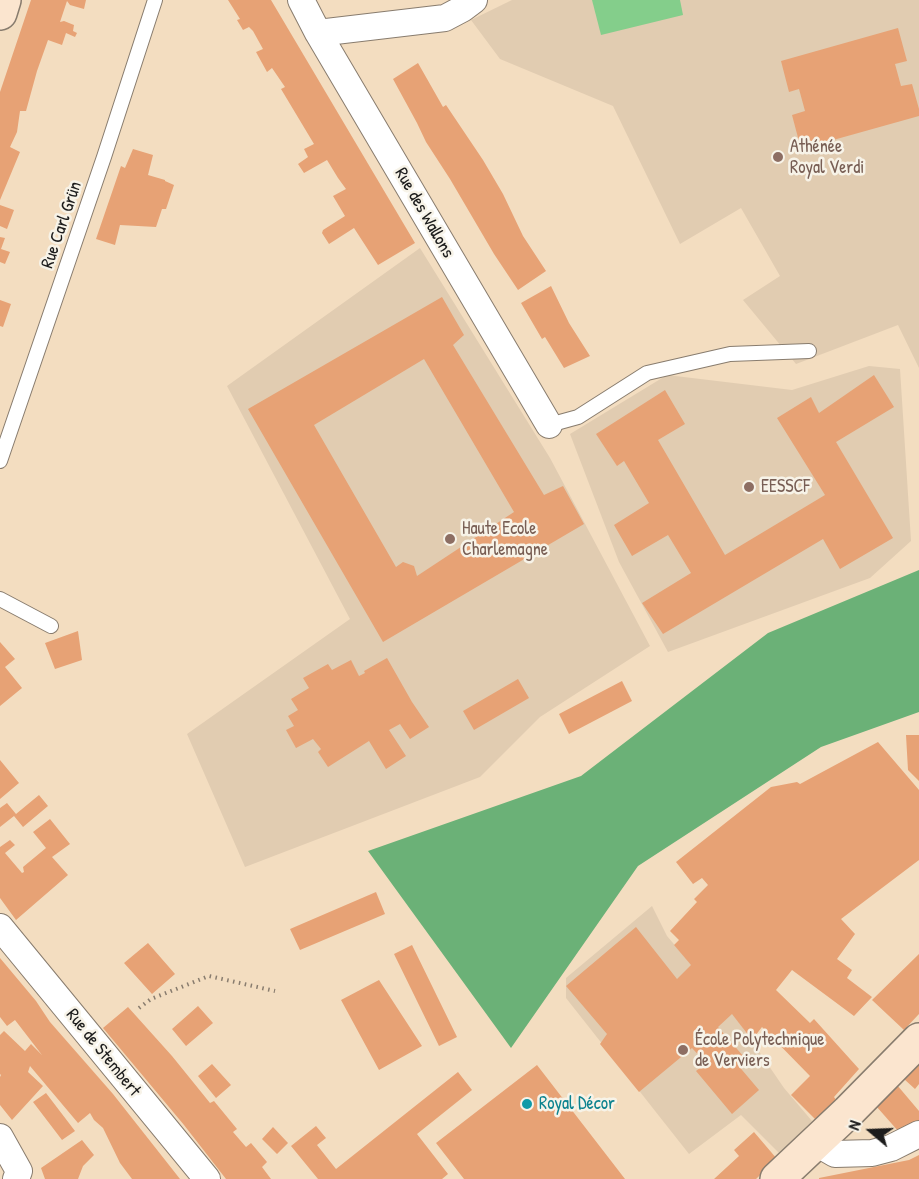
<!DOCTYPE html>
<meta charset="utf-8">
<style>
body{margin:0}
#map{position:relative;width:919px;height:1179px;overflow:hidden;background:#f3ddc0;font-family:"Patrick Hand",sans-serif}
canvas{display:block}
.north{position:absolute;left:841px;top:1101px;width:60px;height:60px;-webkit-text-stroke:4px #f7f3e8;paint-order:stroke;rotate:289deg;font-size:16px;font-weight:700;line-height:24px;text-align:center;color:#1c1c1c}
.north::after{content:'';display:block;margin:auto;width:21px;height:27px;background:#1c1c1c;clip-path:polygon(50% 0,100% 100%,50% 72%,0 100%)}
</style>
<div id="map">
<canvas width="919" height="1179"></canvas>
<div class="north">N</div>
</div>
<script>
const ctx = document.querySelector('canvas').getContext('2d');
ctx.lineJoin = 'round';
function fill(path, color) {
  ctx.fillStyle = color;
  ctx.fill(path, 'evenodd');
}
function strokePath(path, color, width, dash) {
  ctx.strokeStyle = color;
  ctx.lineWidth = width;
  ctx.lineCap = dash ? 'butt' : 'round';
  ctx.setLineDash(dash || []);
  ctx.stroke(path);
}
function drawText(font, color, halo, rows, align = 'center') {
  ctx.font = font + ' "Patrick Hand",sans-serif';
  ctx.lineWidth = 5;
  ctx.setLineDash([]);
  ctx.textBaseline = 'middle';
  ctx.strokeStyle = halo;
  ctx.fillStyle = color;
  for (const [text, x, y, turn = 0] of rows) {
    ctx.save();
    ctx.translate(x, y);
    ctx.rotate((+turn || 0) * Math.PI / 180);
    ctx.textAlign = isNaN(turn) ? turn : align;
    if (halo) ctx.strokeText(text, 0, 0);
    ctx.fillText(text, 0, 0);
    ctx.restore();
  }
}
const built = new Path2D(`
 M512,0H919V368L898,325L796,364L743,300L780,276L741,208L680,244L613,106L500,59L471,20Z
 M420,248L550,458L650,646L540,717L480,777L245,867L187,734L350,619L227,386Z
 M869,366L900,369L911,541L870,578L668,652L619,562L570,434L667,375L792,390Z
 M652,906L667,936L732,1012L784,1088L812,1121L779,1153L741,1115L689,1154L566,998V978Z`);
const green = new Path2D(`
 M592,0H680L683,15L601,35Z`);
const forest = new Path2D(`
 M919,570V712L821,747L638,866L511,1048L368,851L581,776L768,633Z`);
const building = new Path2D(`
 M31,0H86L84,9L70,5L67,1L60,22L64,21L74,25L73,31L77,33L75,37L66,33L62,45L48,40L37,71L26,111H20L17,132L10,147L20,152L0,200V92Z
 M228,0H271L415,243L378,265L354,228L329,244L322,233L323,230L345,216L333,196L346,189L338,178L327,160L304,173L298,164L308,157L304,149L314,144L281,89L285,87L272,68L267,72L256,52L263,49L253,31L249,27L243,30L237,20L240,19Z
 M898,28L907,61L895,64L901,86L912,84L919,109V116L801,149L792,115L805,111L799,89L789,92L781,61Z
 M418,63L443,107L446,105L483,160L503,194L523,236L546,271L518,290L494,254L450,179L426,142L417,123L393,79Z
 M133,149L153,155L148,175L165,180V181L174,185L166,209H162L156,227L120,225L115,245L96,239L121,166L125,168Z
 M0,205L14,210L7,229L0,226Z
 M0,237L5,238L1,249L10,252L5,264L0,262Z
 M551,286L569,323L590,356L564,368L545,337L542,339L521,303Z
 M442,297L464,335L453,345L544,495L563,486L584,524L383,642L248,409ZM424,359L514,512L417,576L414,566L403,562L396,567L314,425Z
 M0,300L11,304L3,327L0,326Z
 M874,375L894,407L836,442L893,538L840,569L823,539L663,634L642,603L691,573L668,535L632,556L614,525L649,503L624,461L617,466L596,434L665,390L685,424L658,440L725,555L825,495L777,418L811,397L819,413Z
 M78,631L82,660L55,669L45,643Z
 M0,642L15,659L5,667L22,688L0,706Z
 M387,658L412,702L429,727L410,739L400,724L389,730L406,756L386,769L369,741L328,767L318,752L321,749L313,739L296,748L286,730L294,726L288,716L298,710L291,699L309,688L303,678L328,664L332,670L351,660L359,676L365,673L364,671Z
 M518,679L529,698L474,730L463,711Z
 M622,681L632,701L569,734L559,714Z
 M906,735H919V781L908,770Z
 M878,742L919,790V860L841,919L855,934L837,959L852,970L847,978L872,997L854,1016L792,970L776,990L810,1023L814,1019L859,1069L834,1097L836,1100L816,1120L791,1095L810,1076L762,1027L752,1040L732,1014L718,1027L744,1057L737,1064L759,1090L732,1114L696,1071L706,1063L692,1048L639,1092L600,1044L607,1034L566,986L636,927L677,979L691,965L674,945L679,940L670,931L697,902L694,899L708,885L702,878L693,884L676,862L771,787L797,782L800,784Z
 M0,760L19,783L0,799Z
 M39,795L48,806L23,827L14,816L0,827V808L7,803L16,814Z
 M50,819L70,844L52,857L68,875L16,920L0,898V847L10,840L15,845L5,853L22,873L24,872L23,867L46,848L33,832Z
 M376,892L385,914L300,950L290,929Z
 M148,943L175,974L152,994L124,963Z
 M412,945L457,1037L439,1046L394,954Z
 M919,954V1014L904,1030L872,1000Z
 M0,958L36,1001L50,1022L113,1094L180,1179H132L120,1163L103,1128L94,1120L90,1113L78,1123L30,1066L28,1072L43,1086L12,1120L0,1105V1077L1,1075L0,1074V1035L4,1031L25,1051L31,1044L42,1055L15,1020L7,1026L0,1017Z
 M379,980L422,1046L379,1070L341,1000Z
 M198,1006L213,1023L186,1046L172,1029Z
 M128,1007L172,1056L210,1103L214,1101L237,1129L233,1132L246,1147L251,1143L267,1162L262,1167L271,1179H226L184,1125L103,1028Z
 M919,1063V1084L915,1089L904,1079Z
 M212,1064L231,1085L216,1098L198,1076Z
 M537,1065L625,1179H464L436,1143Z
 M458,1072L472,1090L417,1134L448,1174L442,1179H318L291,1146L316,1126L326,1138L317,1145L336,1169Z
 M897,1085L919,1111V1120L899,1132L876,1106Z
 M46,1093L75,1131L62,1140L33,1102Z
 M273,1127L288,1143L277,1154L262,1139Z
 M754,1132L777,1159L756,1179H714L739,1156L734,1150Z
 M82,1140L94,1155L83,1166L78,1179H45L41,1168Z
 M919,1155V1179H819V1178L909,1160Z`);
const path = new Path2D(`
 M139,1008L151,999L209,976L275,991`);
const lane = new Path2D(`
 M549,425L578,417L647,373L730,354L809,351
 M0,461L104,157L155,0
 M0,599L51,626`);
const street = new Path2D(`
 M301,0L318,33L549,425
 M318,33L445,18L462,9L474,0
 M0,927L207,1179
 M0,1137L19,1171L16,1179
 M816,1143L835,1154L872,1153L891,1148L919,1134`);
const secondary = new Path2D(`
 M0,13L4,0
 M777,1179L848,1112L919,1040`);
const markers = [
 [778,157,6,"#8d6e63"],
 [749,487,6,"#8d6e63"],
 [450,539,6,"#8d6e63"],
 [683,1050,6,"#8d6e63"],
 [527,1104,6,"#0f9aa8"]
];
const educationNames = [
 ["Athénée",790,147],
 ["Royal Verdi",790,168],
 ["EESSCF",761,487],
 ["Haute Ecole",462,529],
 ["Charlemagne",462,550],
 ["École Polytechnique",695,1040],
 ["de Verviers",695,1061]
];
const streetNames = [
 ["Rue des Wallons",424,213,60],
 ["Rue Carl Grün",62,225,-71],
 ["Rue de Stembert",103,1053,51]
];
const cultureNames = [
 ["Royal Décor",539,1104]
];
fill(built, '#e1ccb1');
fill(green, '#84ce8b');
fill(forest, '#6bb177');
fill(building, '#e7a275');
strokePath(lane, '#887c6e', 16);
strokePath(street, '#887c6e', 28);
strokePath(secondary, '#887c6e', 36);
strokePath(path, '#887c6e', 4, [1.5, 4.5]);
strokePath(lane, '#fff', 14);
strokePath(street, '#fff', 26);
strokePath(secondary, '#fbe5cf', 33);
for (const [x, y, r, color] of markers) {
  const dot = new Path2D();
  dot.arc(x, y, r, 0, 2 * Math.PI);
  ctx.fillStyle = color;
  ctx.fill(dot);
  strokePath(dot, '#f7f3e8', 2);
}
drawText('18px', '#785e54', '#f7f3e8', educationNames, 'left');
drawText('18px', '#1c1c1c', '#f7f3e8', streetNames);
drawText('18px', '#0d838f', '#f7f3e8', cultureNames, 'left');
</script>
